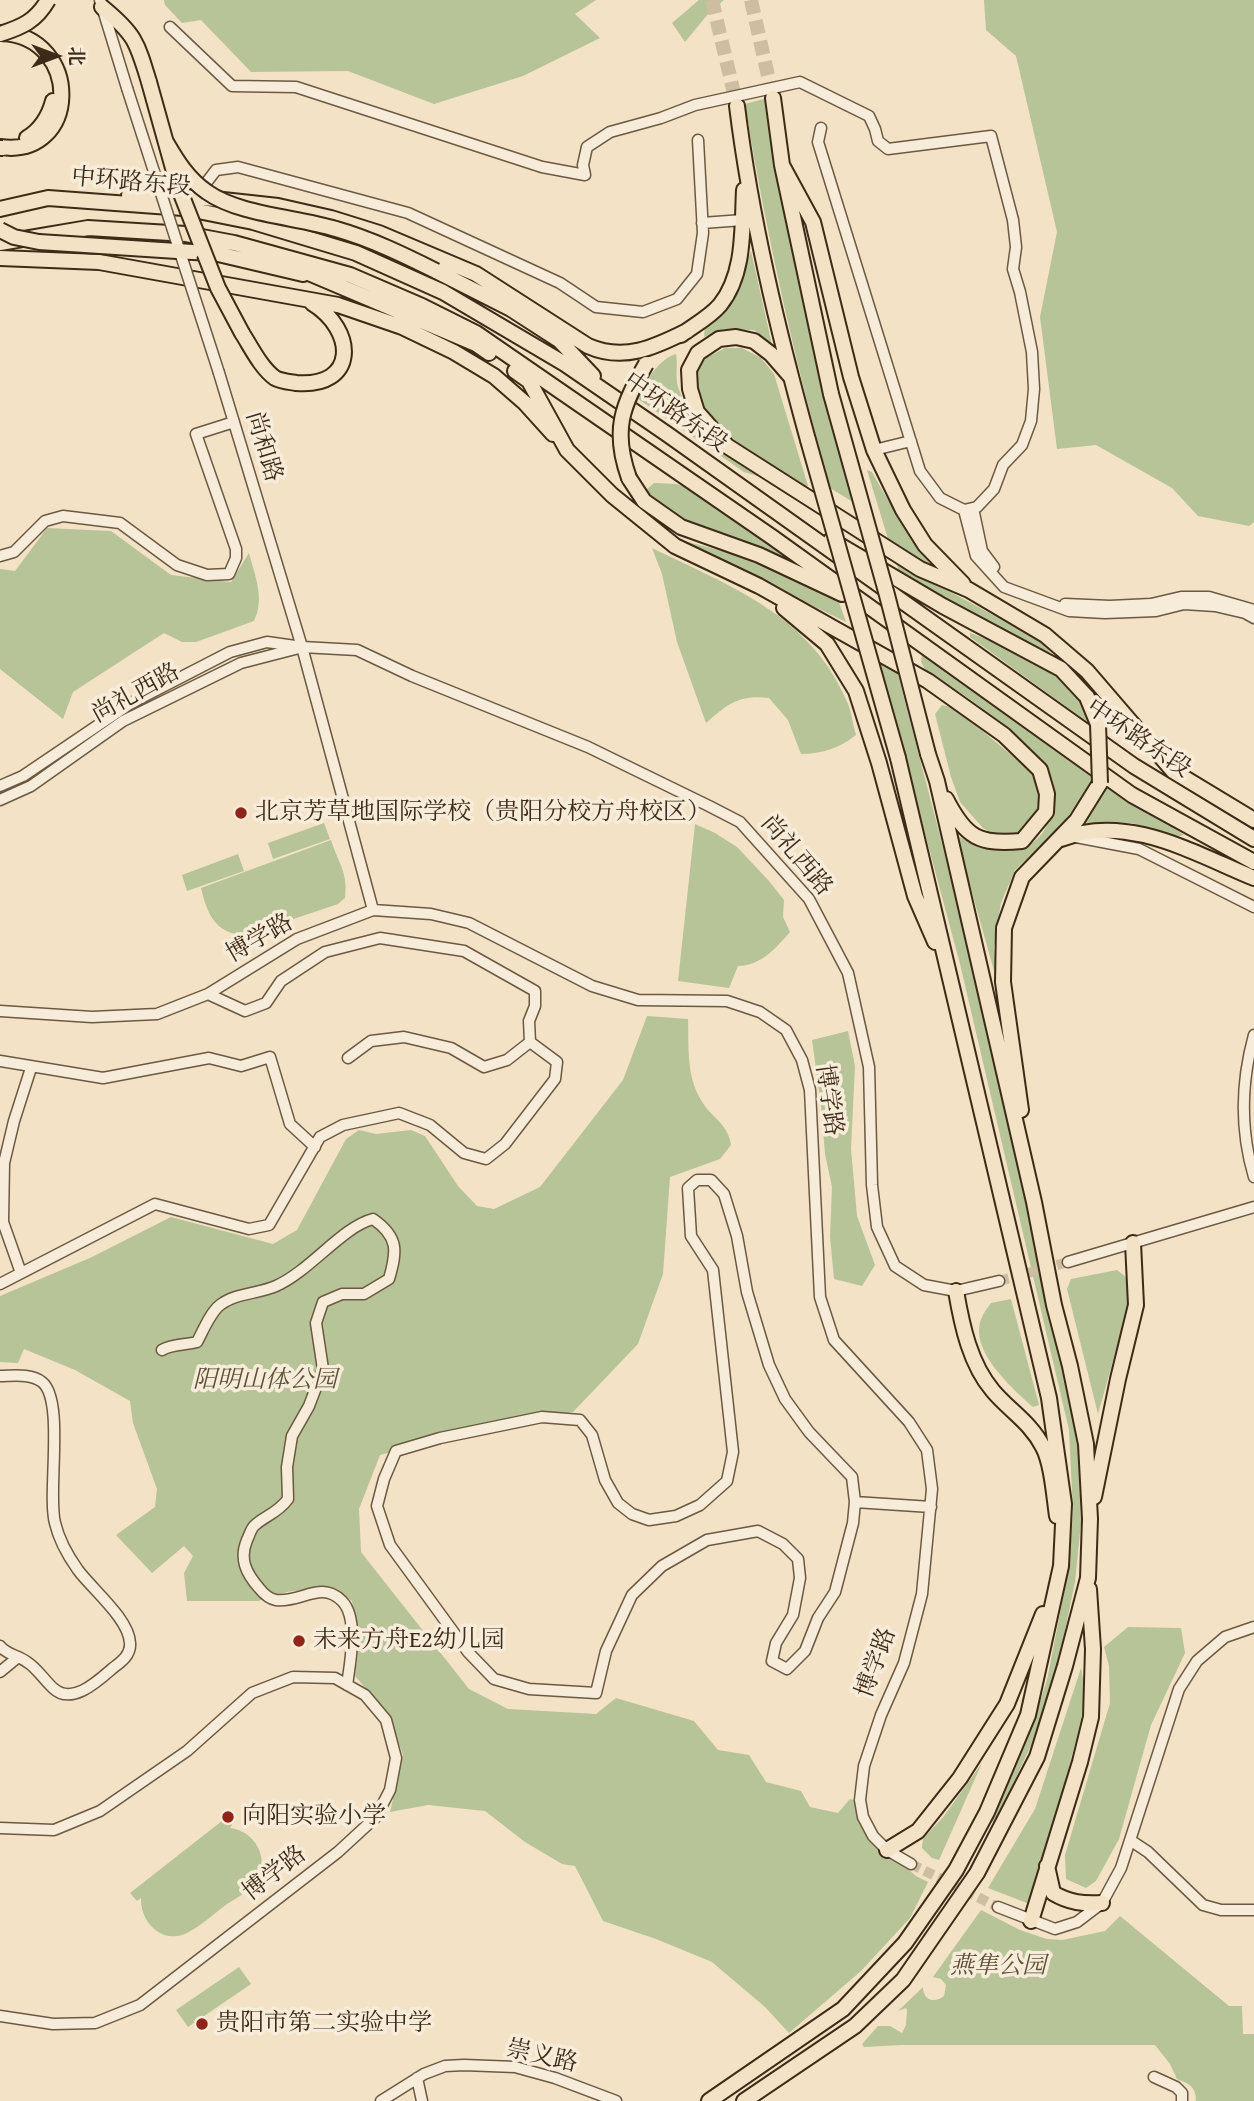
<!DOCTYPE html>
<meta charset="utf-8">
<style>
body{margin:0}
#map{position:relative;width:1254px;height:2101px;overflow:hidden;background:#f3e2c5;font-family:"Gentium Book Plus","Noto Serif SC",serif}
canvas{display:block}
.north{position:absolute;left:21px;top:21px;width:70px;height:70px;-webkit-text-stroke:5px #f7ecd9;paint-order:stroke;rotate:90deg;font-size:19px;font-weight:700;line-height:28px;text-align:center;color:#3e2b17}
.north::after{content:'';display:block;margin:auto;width:24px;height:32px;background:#3e2b17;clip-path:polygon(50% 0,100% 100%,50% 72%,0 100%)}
</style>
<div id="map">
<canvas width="1254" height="2101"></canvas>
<div class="north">北</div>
</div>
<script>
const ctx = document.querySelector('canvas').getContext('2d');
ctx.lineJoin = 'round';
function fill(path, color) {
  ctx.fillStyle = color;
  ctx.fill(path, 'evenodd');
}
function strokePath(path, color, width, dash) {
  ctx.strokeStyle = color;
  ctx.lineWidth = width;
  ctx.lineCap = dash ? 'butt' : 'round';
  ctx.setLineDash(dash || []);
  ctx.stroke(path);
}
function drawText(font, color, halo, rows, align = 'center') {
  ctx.font = font + ' "Gentium Book Plus","Noto Serif SC",serif';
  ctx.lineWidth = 7;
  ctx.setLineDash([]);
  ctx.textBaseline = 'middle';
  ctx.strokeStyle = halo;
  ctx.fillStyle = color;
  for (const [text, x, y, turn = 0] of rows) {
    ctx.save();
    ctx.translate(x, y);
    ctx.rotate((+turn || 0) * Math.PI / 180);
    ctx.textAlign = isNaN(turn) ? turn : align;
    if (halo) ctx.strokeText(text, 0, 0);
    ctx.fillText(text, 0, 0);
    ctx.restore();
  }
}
const green = new Path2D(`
 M164,0H596L575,14L600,38L523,76L434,104L348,71L251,72L201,20L182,23L165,5Z
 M699,0H724L708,14L685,42L672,23Z
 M984,0H1254V522L1249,526L1198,516L1172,488L1096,445L1057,449L1040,317L1057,232L1016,56L986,30Z
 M767,98L806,315L853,502L830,488C795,361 766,234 745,104Z
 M751,251L772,345L754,330L724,329L704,337L705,327L721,312L741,280Z
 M725,348H742L761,358L774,374L808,486L804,487L754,457L723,431L699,405L695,376L706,358Z
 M676,354C678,365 675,378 678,387C692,427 729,452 761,477L744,472L638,399C643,383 660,358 676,354Z
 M867,470L872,472C892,509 915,541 941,572L889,542Z
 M654,483L676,484L692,488L789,559C741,544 677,532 646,490Z
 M47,528L111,531L171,575L231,582L249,553C255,576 265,599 254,621L196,642H182L164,633L73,692L63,719L0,669V569L15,571Z
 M673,538L771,564L837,597L846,622Z
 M652,548C732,587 812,616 848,704C852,714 853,725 856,735C840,748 821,754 801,754L788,720L769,698C740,694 727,704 706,723L677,642L662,574Z
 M897,563L1039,640L1051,653L1037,649L899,577Z
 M970,633C1001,645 1061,664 1079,693C1084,702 1087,715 1090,724L970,637Z
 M922,655L1094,773L1087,794L1049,838L1015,870L1001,903L994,948L998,977L996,978L956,835C992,857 1044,860 1052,808C1054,794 1054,779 1045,767C1040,760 1033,754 1027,748C997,716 962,693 925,670L921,661Z
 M879,662L896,667L966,936L1045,1291L1071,1398L1078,1450L1081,1523L1075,1582L1056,1674L1038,1730L995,1823L991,1821L992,1816L1032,1726L1047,1680L1069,1568L1073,1512L1069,1430L960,964Z
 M942,705L955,708L1033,773L1040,793L1036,817L1020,832L999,837L983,828L960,802L951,777L935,714Z
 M1105,781L1184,835L1176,837L1132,823H1082L1096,803Z
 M324,823L330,839L273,859L268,843Z
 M695,824L715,833L737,847L769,881L784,900L783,917L790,932C775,949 762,965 738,966L729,988L678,981Z
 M331,840C338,863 348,871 345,898L338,904L246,935C216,935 207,914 201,888Z
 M238,854L244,871L187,891L182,875Z
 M647,1016L688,1019C689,1047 686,1075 701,1100C711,1118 728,1123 731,1145L720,1159L670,1177L663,1274L638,1344L573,1412L528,1417L380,1455L359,1509L361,1552L469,1689L508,1709L596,1714L616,1698L694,1721L718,1750L749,1755L766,1782L801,1791L810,1807L838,1813L850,1799L857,1801L868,1836L916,1876L928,1882L910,1918L861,1971L789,2033L765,2007L712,1962L656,1939L603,1921L575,1866L562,1864L525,1842L485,1811L428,1805L390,1812L403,1755L389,1715L355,1676L359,1644L352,1601L330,1586L287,1592L258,1601H187L184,1573L193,1556L184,1546L152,1573L116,1535L155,1507L157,1489L133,1423L130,1401L75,1370L24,1349L18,1363L0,1362V1296L92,1257L171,1217L273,1244L297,1230L346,1139L359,1130L376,1134L411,1130L425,1136L458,1186L477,1206L494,1209L540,1187L623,1080Z
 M848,1031L855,1066L851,1149L857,1216L875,1265L862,1286L834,1279L830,1237L832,1187L825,1154L821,1105L812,1040Z
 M1117,1270L1126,1277L1129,1304L1098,1414L1067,1289L1071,1279Z
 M1011,1299L1039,1405L1033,1407C1012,1388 967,1349 982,1317C984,1312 988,1307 991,1303Z
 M1128,1627L1181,1628L1185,1653L1151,1725L1119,1839L1096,1881L1086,1888L1066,1879L1065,1855L1110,1703L1109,1666L1104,1647Z
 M1081,1668L1085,1689L1081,1720L1063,1791L1031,1900L1027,1903L988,1888L1035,1809Z
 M982,1763L939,1860L932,1858L922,1848L923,1839L944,1816Z
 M227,1817L232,1825L230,1828C255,1831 270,1858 257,1881C252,1890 236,1898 227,1904C215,1913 201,1926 187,1933C162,1945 140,1922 141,1898L137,1901L130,1893Z
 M981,1910L1020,1930L1047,1939L1062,1940L1105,1931L1120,1916L1229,2006H1242L1243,2034H1254V2101H1196C1196,2087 1190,2084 1177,2079L1170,2064L1155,2045H902L864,2047L862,2044L878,2026H890L902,2033L906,2025L907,2010L906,2008L898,2011L923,1987C923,2000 934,2004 944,1996L946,1985L941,1979L933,1977Z
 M239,1967L251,1984L188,2027L176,2010Z`);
const minorTunnel = new Path2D(`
 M999,1281L1068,1262
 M911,1864L998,1907`);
const highwayTunnel = new Path2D(`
 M712,0L737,106
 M751,0L773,98`);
const minor = new Path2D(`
 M100,0L127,88
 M170,27L232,86L296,87L542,167L585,175L583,165L587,147L610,132L661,118L695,105L800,82L869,116L875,129L878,141L888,149L991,136L1013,220L1016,247L1013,269L1020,292L1032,352L1034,389L1031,421L1022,445L1003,465L994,489L977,507L964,510L940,498L920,471L818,142L821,128
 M200,191L216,170L238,167L408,213L560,283L596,307L643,312L677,299L697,274L703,233L698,140
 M702,223L743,220
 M219,373L302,647L373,910
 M874,450L911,441
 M973,508L982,551L994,567
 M964,510L976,556L1004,587L1069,611L1105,613L1156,611L1184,604L1215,606L1245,613L1254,618
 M0,556L14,552L45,521L63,516L120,523L177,565L207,575L229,574L236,558V549L196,434L234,422
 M1065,604L1110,606L1151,604L1181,597H1209L1254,610
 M0,786L23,776L131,703L230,652L267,642L302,647L357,650L412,676L588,747L709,806L740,822L809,899L848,973L869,1067L872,1185L877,1227L895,1266L924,1285L956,1291L999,1281
 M0,800L31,786L123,721L241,663L299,648
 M1076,837L1139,849L1254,907
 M208,994L245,1011L266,1003L281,981L325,952L380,938L464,951L535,991V1006L529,1021L530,1042L507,1060L484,1067L451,1048L404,1037L371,1041L348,1058
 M0,1011L92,1017L157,1014L208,994L297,939L373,910L431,914L469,923L592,986L638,1000L727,1001L760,1012L786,1030L802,1060L810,1090L820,1297L834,1340L909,1422L927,1450L932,1489L922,1594L904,1663L881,1715L864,1766L860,1800L863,1817L873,1836L887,1850L911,1864
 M1254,1035C1241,1082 1240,1130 1254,1177
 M0,1061L103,1078L209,1058L241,1066L270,1057L290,1124L315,1147
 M697,1180H711L724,1194L737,1236L747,1292L769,1365L785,1399L809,1432L852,1477L855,1502L853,1523L835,1592L818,1618L805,1651L787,1669L772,1661L776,1643L793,1615L800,1578L798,1559L783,1544L758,1531L707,1540L662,1566L632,1595L606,1651L596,1693L529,1689L494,1679L468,1652L390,1545L377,1506L384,1479L396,1451L440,1438L542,1417L580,1420L592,1435L605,1480L618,1503L632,1514L649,1520L676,1516L700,1505L727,1481L733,1452L713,1270L691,1236L688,1188Z
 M1068,1262L1254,1207
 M21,1273L3,1222L4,1163L14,1121L31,1068
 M0,1284L155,1204L249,1229L269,1225L320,1137L343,1125L399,1113L430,1125L464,1153L486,1159L505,1144L555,1079L557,1062L530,1042
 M162,1350C171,1344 186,1345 197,1342C203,1331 210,1313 220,1305C235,1293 258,1294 276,1286C310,1271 342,1227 373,1219C399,1237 397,1251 389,1279L364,1294H342L323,1302L316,1323L323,1369L309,1406L292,1436L287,1467L288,1499C277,1514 264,1516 254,1526C251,1529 249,1536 247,1540C239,1559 246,1573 259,1588C263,1593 269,1599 276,1600C301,1603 321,1580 342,1601C359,1618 350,1664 347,1685
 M0,1376C12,1376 31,1373 42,1382C65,1400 47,1494 55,1523C59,1540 68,1556 78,1570C93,1590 129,1619 130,1643C131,1655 121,1662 113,1668C98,1681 72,1706 53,1688C44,1680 37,1668 27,1662C18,1655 7,1655 0,1646
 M855,1502L931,1507
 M0,1672L17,1658
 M0,1828L54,1830L100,1811L187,1751L252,1693L293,1677L335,1678L365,1695L386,1720L396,1758L390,1790L376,1817L338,1852L140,2005L95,2023L53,2024L0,2016
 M1130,1840L1148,1852L1203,1905L1221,1910H1254
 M998,1907L1055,1929L1077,1922L1102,1903L1121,1868L1179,1689L1197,1661L1225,1637L1254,1627
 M1154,2077L1176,2087L1182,2093V2101
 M417,2078L422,2101
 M381,2101L424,2074L445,2066L464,2065L515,2067L555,2078L616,2101`);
const highway = new Path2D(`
 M102,7C135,34 137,42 149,82
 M773,98L782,165L831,394
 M737,106C751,219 778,331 808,440
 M27,138C40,130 49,116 53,101
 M0,147C80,159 83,37 2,33
 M782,165L813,222L851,377L874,450L903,510L925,545L963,584
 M129,195L205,198L278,206L331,218L379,233L476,274L588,346C624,362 655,347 687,331
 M0,209L48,198L183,208L253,222L356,253L443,292L565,364L667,434L1134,766L1254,839
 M0,243L88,228L186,234L234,243L350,275L422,306L476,333L772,537L1132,795L1254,862
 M193,252L214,253L303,274
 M0,258L99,262L338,305L402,327L454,352L494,376L525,403L553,434
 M297,268L476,344L489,353
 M436,271L511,309L559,340L593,376
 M242,333C251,347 261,368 275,378C280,381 290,382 296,383C358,388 356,330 312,303
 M681,335C693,326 710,317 720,305C745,274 742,229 744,190
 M515,371L529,381L567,450L612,495L675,546L759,586L928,681L1004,735L1040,770L1047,794L1046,812L1022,841C979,845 966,838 946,799
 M791,377L771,354L754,341L736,337L719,339L698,353L689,370L690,389L697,412L727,446L920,569L969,590L1045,635L1087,671L1173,771L1254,820
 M629,478L644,501L681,527L759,555L842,594
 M831,540L943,606L1061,669L1087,697
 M784,608L827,644L856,691L879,763L915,896L935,942
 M1061,839C1128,813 1193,853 1254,878
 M1021,1110L1003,982L1004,928L1022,877L1077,820L1100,783
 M956,1291C962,1326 970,1364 993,1391C1010,1411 1031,1423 1043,1447C1052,1464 1054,1496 1057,1516
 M1094,1497L1118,1379L1136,1305L1133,1243
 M887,1850L918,1831L960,1778L1007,1704L1043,1614
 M1047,1866L1053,1893C1070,1903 1083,1904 1102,1903
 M1031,1921L1080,1762L1091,1717L1093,1649L1089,1589
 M709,2101L843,2009L905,1943L956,1870L987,1812L1028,1715L1061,1566L1064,1504L1049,1398L898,758
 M744,2101L855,2026L903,1980L977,1873L1037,1757L1065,1666L1088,1578L1090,1519L1086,1444L1070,1366L1054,1305L1034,1202L937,781L928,754`);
const minorBridge = new Path2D(`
 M127,88L219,373`);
const highwayBridge = new Path2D(`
 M0,34C22,27 36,21 48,0
 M149,82L178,186L218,288L242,333
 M166,142C177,161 188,179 207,192C239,215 298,217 336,229C371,239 404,255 436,271
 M0,148H3
 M0,230L14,237L39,242L192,252
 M831,394L887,595L928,754
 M808,440L898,758
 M629,478C612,430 622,406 646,364
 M1087,697L1098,724L1100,783`);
const markers = [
 [241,813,7,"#8f2418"],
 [299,1641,7,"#8f2418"],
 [228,1817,7,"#8f2418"],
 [202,2024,7,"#8f2418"]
];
const streetNames = [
 ["中环路东段",131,183,5],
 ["中环路东段",675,413,35],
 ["尚和路",263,447,73],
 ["尚礼西路",136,694,-29],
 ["中环路东段",1138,739,34],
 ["尚礼西路",796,856,50],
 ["博学路",260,939,-30],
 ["博学路",828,1100,82],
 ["博学路",877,1663,-70],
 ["博学路",275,1874,-38],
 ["崇义路",542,2057,13]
];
const poiNames = [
 ["北京芳草地国际学校（贵阳分校方舟校区）",255,813],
 ["未来方舟E2幼儿园",313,1641],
 ["向阳实验小学",242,1817],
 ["贵阳市第二实验中学",216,2024]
];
const parkNames = [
 ["阳明山体公园",265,1381],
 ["燕隼公园",998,1967]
];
fill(green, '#b6c498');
strokePath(minorTunnel, '#cfbda2', 10, [10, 5]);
strokePath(highwayTunnel, '#cfbda2', 14, [14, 7]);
strokePath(minor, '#6b5942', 13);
strokePath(highway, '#3e2b17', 18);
strokePath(minor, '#f7ecd9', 10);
strokePath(highway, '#f3e2c5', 14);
strokePath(minorBridge, '#6b5942', 13, []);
strokePath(highwayBridge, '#3e2b17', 18, []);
strokePath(minorBridge, '#f7ecd9', 10);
strokePath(highwayBridge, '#f3e2c5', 14);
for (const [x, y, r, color] of markers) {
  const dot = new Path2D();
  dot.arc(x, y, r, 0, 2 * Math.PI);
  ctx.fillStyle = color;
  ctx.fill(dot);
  strokePath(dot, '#f7ecd9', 2.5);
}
drawText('24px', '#3e2b17', '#f7ecd9', streetNames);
drawText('24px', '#3e2b17', '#f7ecd9', poiNames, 'left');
drawText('italic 24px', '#5c5137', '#f7ecd9', parkNames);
</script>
